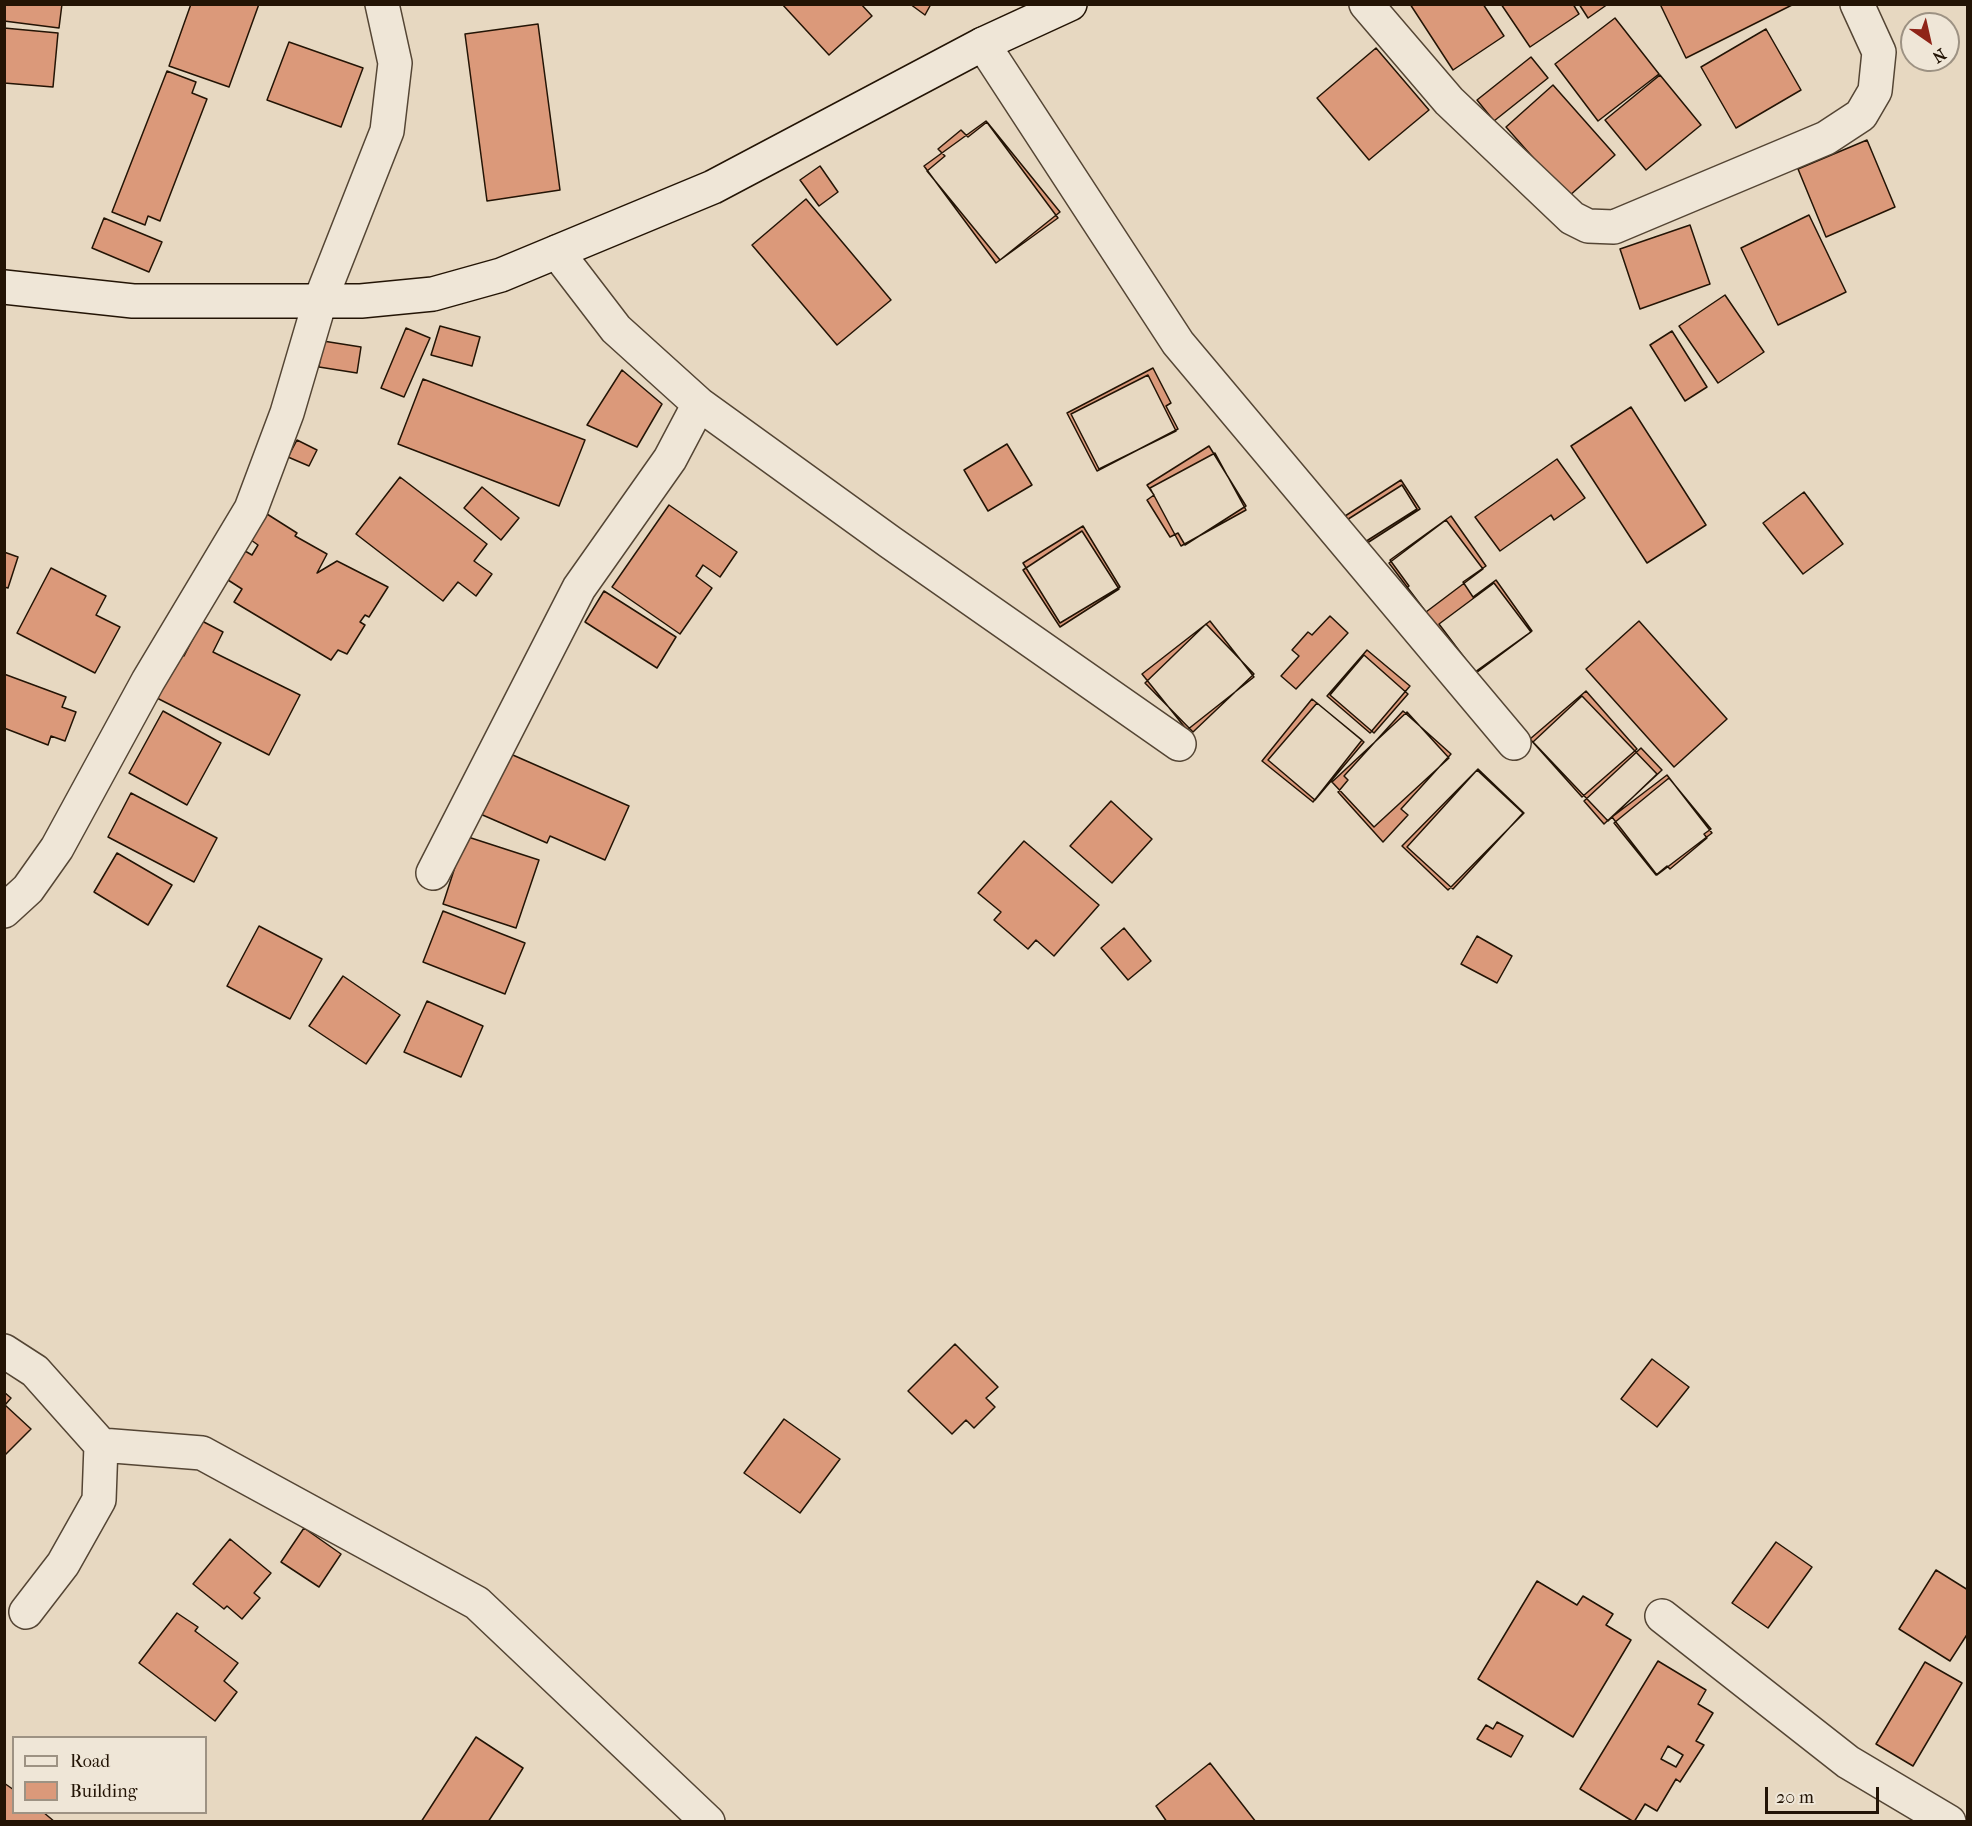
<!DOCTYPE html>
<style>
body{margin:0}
#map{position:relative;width:1972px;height:1826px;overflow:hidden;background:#e7d8c1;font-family:"IM FELL French Canon",serif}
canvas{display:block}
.frame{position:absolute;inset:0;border:6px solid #231405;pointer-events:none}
.legend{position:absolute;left:12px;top:1736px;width:195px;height:78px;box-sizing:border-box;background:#efe6d7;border:2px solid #9d9283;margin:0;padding:8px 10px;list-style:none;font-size:18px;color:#231405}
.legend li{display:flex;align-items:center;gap:12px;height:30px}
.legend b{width:30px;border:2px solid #9d9283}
.north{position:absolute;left:1900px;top:12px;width:60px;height:60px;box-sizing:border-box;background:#efe6d7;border:2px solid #9d9283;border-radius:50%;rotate:146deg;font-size:16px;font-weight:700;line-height:24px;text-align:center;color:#231405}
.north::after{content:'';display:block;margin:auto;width:21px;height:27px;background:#8f2418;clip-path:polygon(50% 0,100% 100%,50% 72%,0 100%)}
.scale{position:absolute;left:1765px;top:1787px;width:114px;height:27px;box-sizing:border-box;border:3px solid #231405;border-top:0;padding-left:8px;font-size:18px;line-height:21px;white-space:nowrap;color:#231405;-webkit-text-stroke:4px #efe6d7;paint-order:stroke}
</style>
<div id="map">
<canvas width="1972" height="1826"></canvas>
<div class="frame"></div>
<ul class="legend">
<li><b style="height:8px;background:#efe6d7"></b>Road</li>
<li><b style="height:16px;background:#db997a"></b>Building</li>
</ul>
<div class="north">N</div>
<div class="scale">20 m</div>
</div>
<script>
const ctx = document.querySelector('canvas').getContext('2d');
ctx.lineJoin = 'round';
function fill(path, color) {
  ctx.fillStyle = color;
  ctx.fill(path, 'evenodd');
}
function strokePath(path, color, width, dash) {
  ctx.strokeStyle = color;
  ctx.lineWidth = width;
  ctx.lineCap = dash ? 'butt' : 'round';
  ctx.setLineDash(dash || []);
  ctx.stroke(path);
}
const building = new Path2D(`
 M4,4H62L59,28L4,21Z
 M191,4H259L229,87L169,66Z
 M782,4H861L872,16L829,55Z
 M910,4H931L925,15Z
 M1410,4H1483L1504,36L1453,70Z
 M1501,4H1573L1579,14L1530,47Z
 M1579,4H1608L1588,18Z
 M1660,4H1794L1686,58Z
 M1615,18L1659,74L1598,121L1555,64Z
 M538,24L560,190L487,201L465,34Z
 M4,28L58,33L53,87L4,83Z
 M1766,29L1801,90L1736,128L1701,67Z
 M289,42L363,68L341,127L267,100Z
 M1376,48L1429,110L1369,160L1317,98Z
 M1531,57L1548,78L1494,121L1477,100Z
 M167,71L196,82L192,93L207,99L160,221L148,216L145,225L112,212Z
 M1660,75L1701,125L1646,170L1605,120Z
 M1553,85L1615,155L1568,197L1506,127Z
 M986,121L1058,218L996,263L924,166Z
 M987,122L1060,212L1000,260L927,171L945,156L938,149L961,130L968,137Z
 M1867,140L1895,207L1826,237L1798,169Z
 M820,166L838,192L819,206L800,180Z
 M806,199L891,300L837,345L752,245Z
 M1809,215L1846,292L1778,325L1741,248Z
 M104,218L162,242L149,272L92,248Z
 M1690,225L1710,284L1640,309L1620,249Z
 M1725,295L1764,352L1718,383L1679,326Z
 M440,326L480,337L472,366L431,355Z
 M406,328L430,338L404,397L381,388Z
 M1672,331L1707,387L1685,401L1650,345Z
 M323,341L361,347L357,373L319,367Z
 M1153,368L1171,403L1166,406L1178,429L1097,471L1067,413Z
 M622,370L662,404L637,447L587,425Z
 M1148,375L1176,431L1099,469L1071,414Z
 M423,379L585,440L559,506L398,444Z
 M1631,407L1706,525L1647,563L1571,446Z
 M297,440L317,450L309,466L288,457Z
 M1007,444L1032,485L988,511L964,470Z
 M1209,446L1246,506L1185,545L1178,533L1170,537L1147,500L1154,495L1147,485Z
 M1215,453L1246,510L1181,546L1150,488Z
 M1557,459L1585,498L1554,520L1551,515L1500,551L1475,517Z
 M400,477L487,544L474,561L492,574L476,596L458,582L443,601L356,534Z
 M1401,480L1420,509L1361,547L1342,518Z
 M1402,485L1417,509L1357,547L1342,523Z
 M482,487L519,518L501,540L464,508Z
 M1804,492L1843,544L1803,574L1763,523Z
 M669,505L737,552L720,577L703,565L696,576L712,588L680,634L612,587Z
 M267,514L297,533L295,536L327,554L317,573L337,561L388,587L369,617L365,615L360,622L365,625L347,654L338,650L331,660L234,602L242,589L228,580L245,551L252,555L258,545L251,540Z
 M1451,516L1486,566L1463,582L1473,597L1496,580L1532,631L1468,677L1405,590L1409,586L1390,560Z
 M1446,520L1483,569L1426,612L1389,563Z
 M1083,526L1120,587L1060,623L1023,563Z
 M1082,531L1119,589L1060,627L1023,570Z
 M4,552L18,557L8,588L4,587Z
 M51,568L106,596L96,615L120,627L95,673L17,633Z
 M1494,583L1531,632L1476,673L1439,624Z
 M604,591L676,637L657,668L585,622Z
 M1330,616L1348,633L1296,689L1281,676L1299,656L1292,650L1308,632L1312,635Z
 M202,621L223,632L213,652L300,695L269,755L153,696L176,652L184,656Z
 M1210,621L1254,677L1187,730L1142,674Z
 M1639,621L1727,719L1674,767L1586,669Z
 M1206,624L1254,674L1193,732L1145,683Z
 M1367,650L1410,686L1370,733L1327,696Z
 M1364,655L1408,694L1374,733L1330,695Z
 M4,674L66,697L62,707L76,712L65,741L51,736L48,745L4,728Z
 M1586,691L1637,749L1582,797L1530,739Z
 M1582,696L1657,774L1608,821L1533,742Z
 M1312,699L1362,740L1313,802L1262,761Z
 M1317,703L1364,742L1315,800L1268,760Z
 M163,711L221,743L187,805L129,773Z
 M1403,711L1451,754L1401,809L1408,815L1383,842L1338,792L1348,780L1344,776Z
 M1407,712L1449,758L1374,827L1332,782Z
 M1641,748L1662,770L1604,824L1584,801Z
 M506,752L629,806L605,860L550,836L547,843L478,813Z
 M1478,769L1524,813L1448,890L1402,846Z
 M1477,770L1523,813L1453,889L1407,847Z
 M1667,775L1712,833L1657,875L1612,817Z
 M1669,778L1711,829L1704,834L1707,838L1670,869L1667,866L1656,875L1614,823Z
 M131,793L217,838L194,882L108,837Z
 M1111,801L1152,839L1112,883L1070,846Z
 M465,836L539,860L516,928L443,904Z
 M1024,841L1099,905L1054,956L1036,940L1028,949L994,920L1001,912L978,893Z
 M117,853L172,885L148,925L94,892Z
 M443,911L525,943L505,994L423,962Z
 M259,926L322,959L290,1019L227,986Z
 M1124,928L1151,961L1128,980L1101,948Z
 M1477,936L1512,956L1497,983L1461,964Z
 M343,976L400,1015L366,1064L309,1026Z
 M427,1001L483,1026L461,1077L404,1052Z
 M955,1344L998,1387L986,1398L995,1407L974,1428L966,1420L952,1434L908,1391Z
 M1652,1359L1689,1387L1657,1427L1621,1399Z
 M4,1392L11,1398L5,1405L31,1429L4,1456Z
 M784,1419L840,1459L800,1513L744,1473Z
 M304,1528L341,1554L319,1587L281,1562Z
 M230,1539L271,1573L254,1593L260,1598L242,1619L227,1606L224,1609L193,1584Z
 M1776,1542L1812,1567L1768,1628L1732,1603Z
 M1936,1570L1968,1590V1633L1950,1661L1899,1629Z
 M1537,1581L1577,1605L1583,1596L1613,1614L1606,1625L1631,1640L1573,1737L1478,1679Z
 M177,1613L198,1627L195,1631L238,1663L224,1681L237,1692L215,1721L139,1663Z
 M1658,1661L1706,1690L1698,1704L1713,1713L1696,1741L1704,1745L1680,1782L1676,1779L1657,1811L1645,1804L1634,1822L1580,1789ZM1668,1746L1683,1755L1676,1767L1661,1759Z
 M1925,1662L1962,1683L1913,1766L1876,1744Z
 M1497,1722L1523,1736L1511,1757L1477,1739L1486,1725L1493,1729Z
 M476,1737L523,1768L488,1822H421Z
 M1210,1763L1256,1822H1167L1156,1806Z
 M4,1783L14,1790V1812H43L55,1822H4Z`);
const street = new Path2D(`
 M1366,4L1449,101L1572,218L1588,226L1614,227L1826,138L1861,115L1875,91L1879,52L1857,4
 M983,44L1178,343L1514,743
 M557,252L616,329L699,404L890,542L1179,744
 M433,873L579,588L670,459L699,404
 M4,911L28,889L57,848L148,681L251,509L287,413L320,301L387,131L395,63L382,4
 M4,1351L35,1371L101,1445L99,1500L63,1564L26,1612
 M101,1445L202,1453L477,1603L708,1822
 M1662,1616L1848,1762L1949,1822`);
const secondary = new Path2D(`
 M4,287L133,301H361L433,294L501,275L713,187L983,44L1070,4`);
fill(building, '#db997a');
strokePath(building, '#231405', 1.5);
strokePath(street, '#544534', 36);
strokePath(secondary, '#231405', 36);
strokePath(street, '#efe6d7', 33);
strokePath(secondary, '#efe6d7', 33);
</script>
